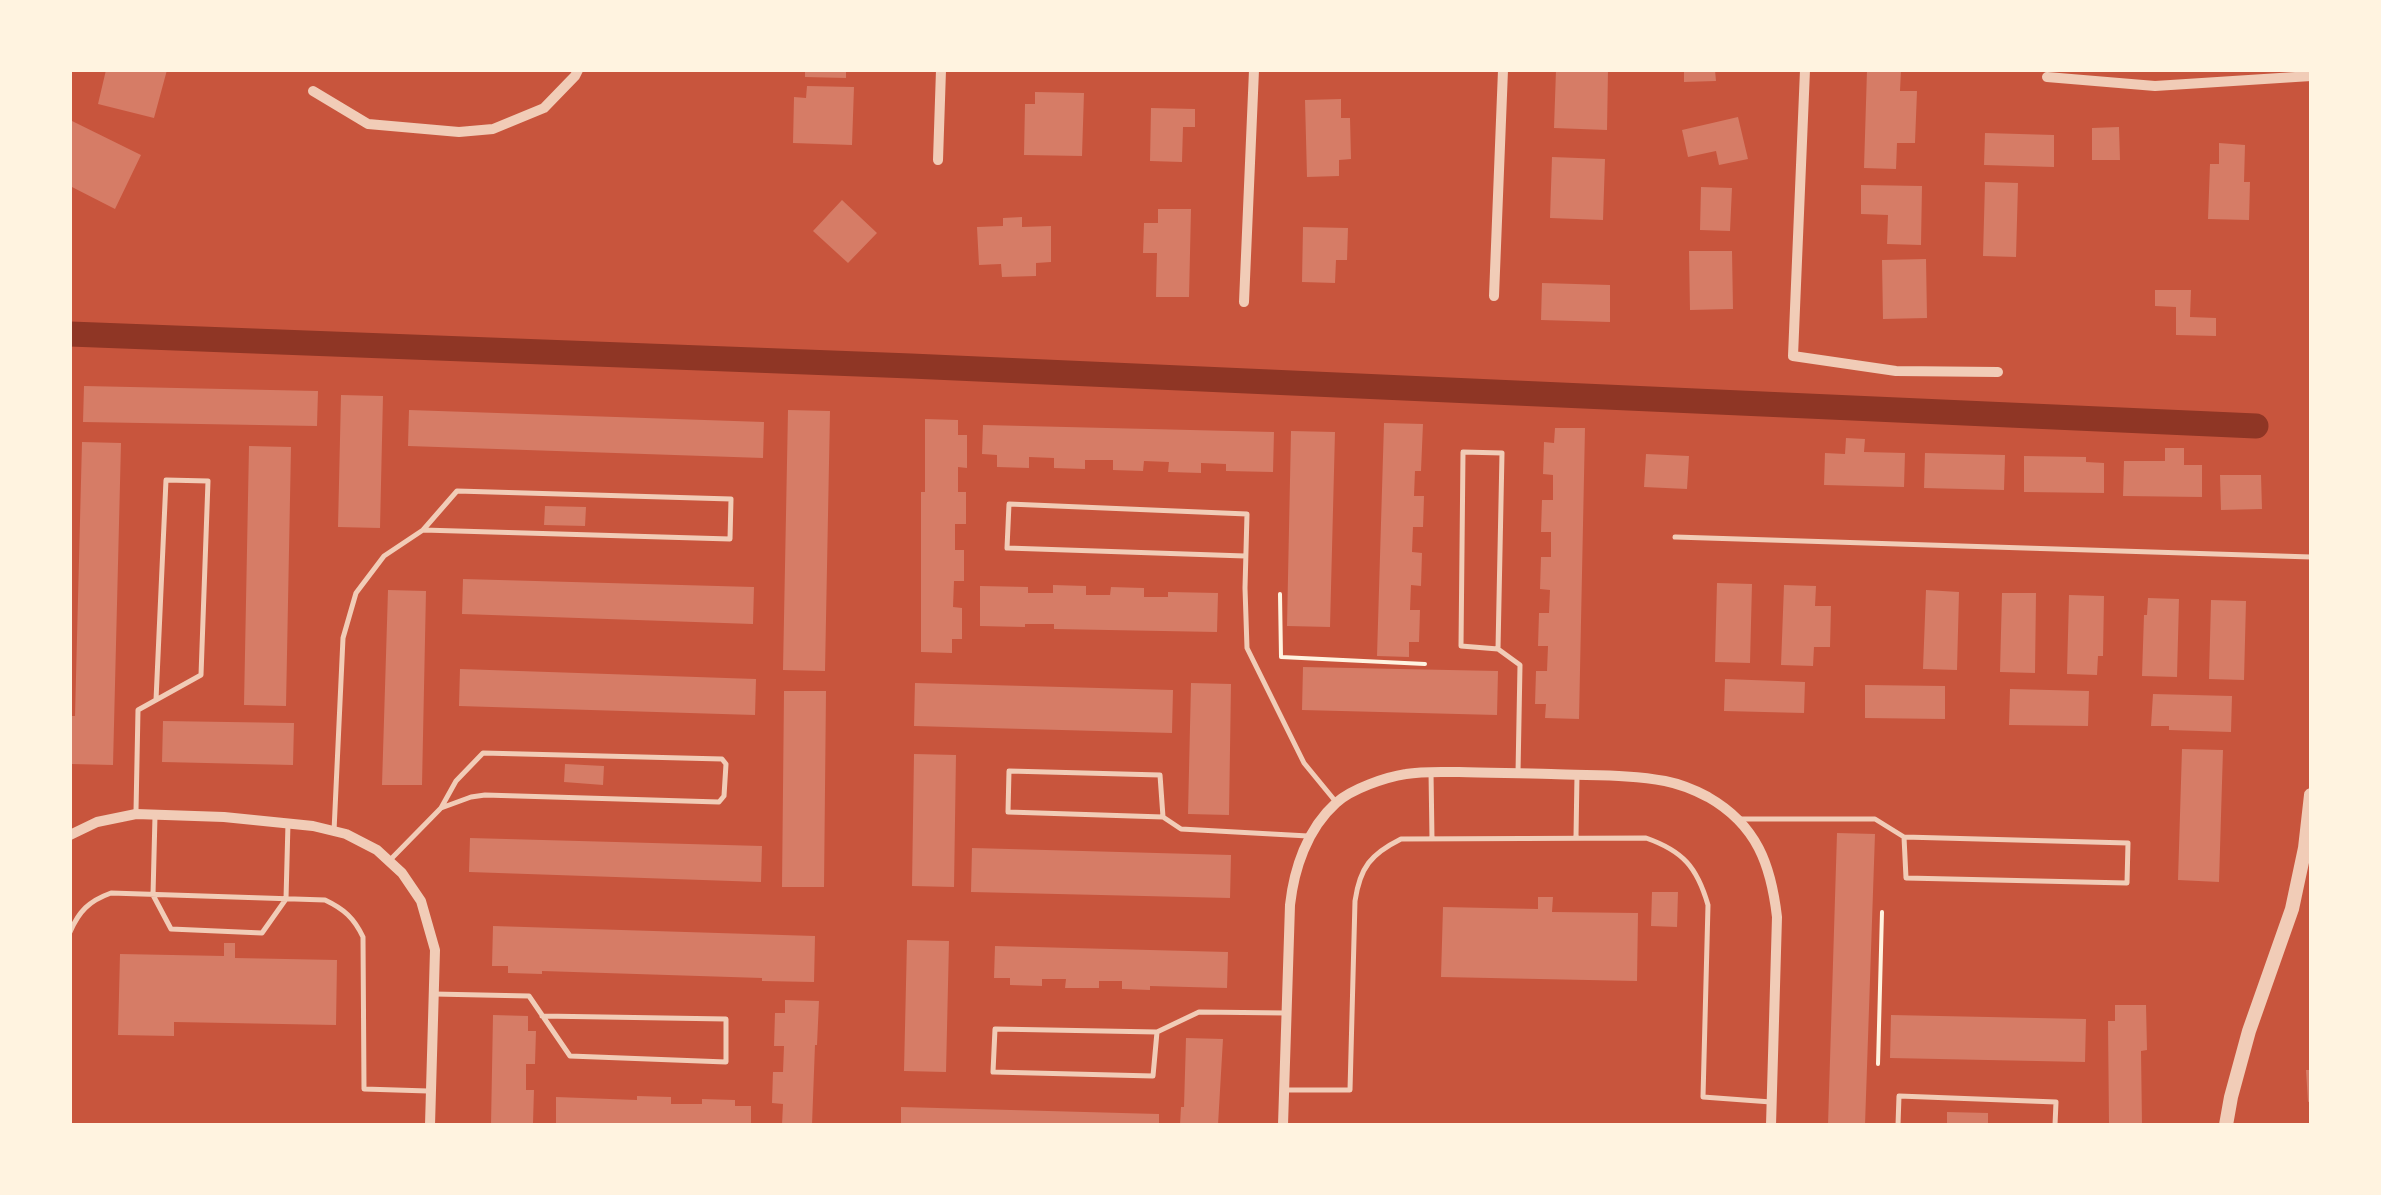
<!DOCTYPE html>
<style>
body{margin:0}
#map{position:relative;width:2381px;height:1195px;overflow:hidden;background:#c8553d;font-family:"Nunito Sans",sans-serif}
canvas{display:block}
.frame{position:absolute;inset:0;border:72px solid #fff3e0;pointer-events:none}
</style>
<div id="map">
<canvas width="2381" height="1195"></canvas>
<div class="frame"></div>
</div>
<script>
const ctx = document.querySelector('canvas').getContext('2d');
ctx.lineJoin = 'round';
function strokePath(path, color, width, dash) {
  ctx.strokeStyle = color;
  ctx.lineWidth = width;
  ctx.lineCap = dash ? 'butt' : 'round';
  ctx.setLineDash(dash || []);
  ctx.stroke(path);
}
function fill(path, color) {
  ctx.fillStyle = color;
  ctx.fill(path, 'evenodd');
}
const canal = new Path2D(`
 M70,334L911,366L2256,426`);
const building = new Path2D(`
 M106,70H167L154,118L98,104Z
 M805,70H846V78L805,77Z
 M1556,70H1608L1607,130L1554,128Z
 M1684,70H1715L1716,81L1684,82Z
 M1867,70L1901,71L1900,91H1917L1915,143H1897L1896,169L1864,168Z
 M807,86L854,87L852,145L793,143L794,97L806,98Z
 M1035,92L1084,93L1082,156L1024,155L1025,104H1035Z
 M1341,99V118H1350L1351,159L1339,160V176L1307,177L1305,100Z
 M1151,108L1195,109V127H1183L1182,162L1150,161Z
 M1738,117L1748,159L1719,165L1716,151L1688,157L1682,130Z
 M70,120L141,155L115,209L70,186Z
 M2119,127L2120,160H2092V128Z
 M1985,133L2054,135V167L1984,165Z
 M2219,143L2245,145L2244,182H2250L2249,220L2208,219L2210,164H2219Z
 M1552,157L1605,159L1603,220L1550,218Z
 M1985,182L2018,183L2016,257L1983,256Z
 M1861,185L1922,186L1921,245L1887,244L1888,215L1861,214Z
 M1701,187L1732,188L1730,231L1700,230Z
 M842,200L877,233L848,263L813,231Z
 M1158,209H1191L1189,297H1156L1157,253H1143L1144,223H1158Z
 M1022,217V227L1051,226V262L1036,263V276L1002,277L1001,264L979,265L977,227L1003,226V218Z
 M1303,227L1348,228L1347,260H1336L1335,283L1302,282Z
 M1689,251H1732L1733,309L1690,310Z
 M1926,259L1927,318L1883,319L1882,260Z
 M1542,283L1610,285V322L1541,320Z
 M2155,290H2191L2190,317L2216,318V336L2176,335V307L2155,306Z
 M84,386L318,391L317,426L83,422Z
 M341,395L383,396L380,528L338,527Z
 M409,410L764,422L763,458L408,446Z
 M788,410L830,411L825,671L783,670Z
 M925,419L958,420V435H967V468L958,467V492H966V524H955V550H964V581H954L953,607L962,608V639H952V653L921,652V492H925Z
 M1384,423L1423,424L1421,471H1415L1414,496H1424L1423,527H1413L1412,552L1422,553L1421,586L1411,585L1410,610H1420L1419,642H1409V657L1377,656Z
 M983,425L1274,432L1273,472L1226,471V464L1201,463V473L1168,472L1169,462L1144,461L1143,471L1113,470V460H1085V469L1054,468V458L1029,457V468L997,467V455L982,454Z
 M1555,428H1585L1579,719L1545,718L1546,704H1535L1536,671H1547L1548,646H1538L1539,613H1549L1550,590L1540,589L1541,557H1551V532H1541L1542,500H1553V475L1543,474L1544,442L1554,443Z
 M1291,431L1335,432L1330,627L1287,626Z
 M1846,438L1865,439L1864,452L1905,453L1904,487L1824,485L1825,453L1845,454Z
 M82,442L121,443L113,765L71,764L72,716H75Z
 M249,446L291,447L286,706L244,705Z
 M2165,448H2184V465H2202V497L2123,496L2124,461H2165Z
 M1925,453L2005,455L2004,490L1924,488Z
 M1646,454L1689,456L1687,489L1644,487Z
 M2024,456L2086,457V462L2104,463V493L2024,492Z
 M2220,475H2261L2262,509L2221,510Z
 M545,506L586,507L585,526L544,525Z
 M463,579L754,587L753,624L462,614Z
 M1717,583L1752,584L1750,663L1715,662Z
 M1053,585L1086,586V595H1110L1111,587L1144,588V597H1168V592L1218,593L1217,632L1054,629V624H1025V627L980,626V586L1028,587V593H1053Z
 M1784,585L1816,586L1815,606H1831L1830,647H1814L1813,666L1781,665Z
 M388,590L426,591L422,785H382Z
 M1926,590L1959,592L1957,670L1923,669Z
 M2002,593H2036L2035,673L2000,672Z
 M2069,595L2104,596L2103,656H2098L2097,675L2067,674Z
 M2148,598L2179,599L2177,677L2142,676L2144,615H2147Z
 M2211,600L2246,601L2244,680L2209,679Z
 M1303,667L1498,671L1497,715L1302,710Z
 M460,669L756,679L755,715L459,706Z
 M1725,679L1805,682L1804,713L1724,711Z
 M915,683L1173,690L1172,733L914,726Z
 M1191,683L1231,684L1229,815L1188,814Z
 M1865,685L1945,686V719L1865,718Z
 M2010,689L2089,691L2088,726L2009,725Z
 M784,691H826L824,887H782Z
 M2153,694L2232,696L2231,732L2169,730V726H2151Z
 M163,721L294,723L293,765L162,762Z
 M2182,749L2223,750L2219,882L2178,880Z
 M914,754L956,755L954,887L912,886Z
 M565,764L604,766L603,785L564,782Z
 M1837,833L1875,834L1865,1125H1828Z
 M470,838L762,846L761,882L469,872Z
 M972,848L1231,855L1230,898L971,892Z
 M1652,892H1678L1677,927L1651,926Z
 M1538,897H1553L1552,912L1638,913L1637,981L1441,977L1443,907L1538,909Z
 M493,926L815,936L814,982L762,981V978L542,971V974L508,973V966H492Z
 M907,940L949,941L946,1072L904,1071Z
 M224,943H235V958L337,960L336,1025L174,1022V1036L118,1035L120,954L224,956Z
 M995,946L1228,952L1227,988L1150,986V990L1122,989V981H1099V988H1065L1066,979H1042V986L1010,985V978H994Z
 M785,1000L819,1001L817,1045H815L812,1125H782L783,1104L772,1103L773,1072H783L784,1046H774L775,1013H785Z
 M2115,1005H2146L2147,1050L2141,1051L2142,1125H2109L2108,1021H2115Z
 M493,1015L528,1016V1031H536L535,1064H526V1090H534L533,1123L491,1125Z
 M1891,1015L2086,1019L2085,1062L1890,1058Z
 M1186,1038L1223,1039L1218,1125H1180L1181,1107H1184Z
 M2306,1070H2311V1101L2308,1102Z
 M637,1096L671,1097V1104H702V1099L735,1100V1106H751V1125H556V1097L637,1100Z
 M901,1107L1159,1114V1125H901Z
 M1947,1112L1988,1113V1125H1947Z`);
const path = new Path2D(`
 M1280,594L1281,657L1425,664
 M1878,1064L1882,912`);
const service = new Path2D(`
 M1675,537L2311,557
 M1245,556L1007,548L1009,504L1247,514L1245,588L1247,648L1304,763L1336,802
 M1498,649L1502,453L1463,452L1461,646L1498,649L1520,665L1518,773
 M1431,772L1432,839
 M136,811L138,710L201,675L208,481L166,480L156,700
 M155,816L153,895L171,929L262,933L286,899L288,823
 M1163,817L1160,775L1009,771L1008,812L1163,817L1181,829L1308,836
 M1740,819H1875L1904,837L1906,878L2127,883L2128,843L1904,837
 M334,831L343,638L356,593L384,556L423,530L730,539L731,499L457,491L423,530
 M1576,837L1577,775
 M391,859L441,808L456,781L483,753L722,759L726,764L724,796L719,802L485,795L471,797L441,808
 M70,932C79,911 89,901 111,893L325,900C344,909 354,918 363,937L364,1089L428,1091
 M434,994L529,996L570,1056L726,1062V1019L542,1016
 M1157,1032L1153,1076L993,1072L995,1029L1157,1032L1199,1012L1286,1013
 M1284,1090H1350L1355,901C1360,867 1371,854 1401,839L1646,838C1683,851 1697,867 1708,905L1703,1097L1771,1102
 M1898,1125L1899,1096L2056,1102L2055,1125`);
const minor = new Path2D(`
 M1805,70L1793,356L1896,371L1998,372
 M2047,77L2155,86L2311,76
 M313,91L368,124L459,132L493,129L544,108L575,76L578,70
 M938,160L941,70
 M1494,296L1503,70
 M1244,302L1254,70
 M70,835L97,822L136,814L224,817L313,826L346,834L377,850L402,873L421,901L435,950L430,1125
 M1283,1125L1290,905C1294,869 1307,829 1336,803C1351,789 1386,777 1406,774C1423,771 1441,772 1459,772C1490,773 1520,773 1551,774C1588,776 1629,774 1665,781C1680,784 1695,790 1708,797C1757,825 1771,865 1777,917L1771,1125`);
const tertiary = new Path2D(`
 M2226,1125L2231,1097L2249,1031L2292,909L2305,848L2311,795`);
strokePath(canal, '#8f3625', 25);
fill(building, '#d67c66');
strokePath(path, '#fff3e0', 4);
strokePath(service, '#f1ccb7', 5);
strokePath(minor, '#f1ccb7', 10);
strokePath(tertiary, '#f1ccb7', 14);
</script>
